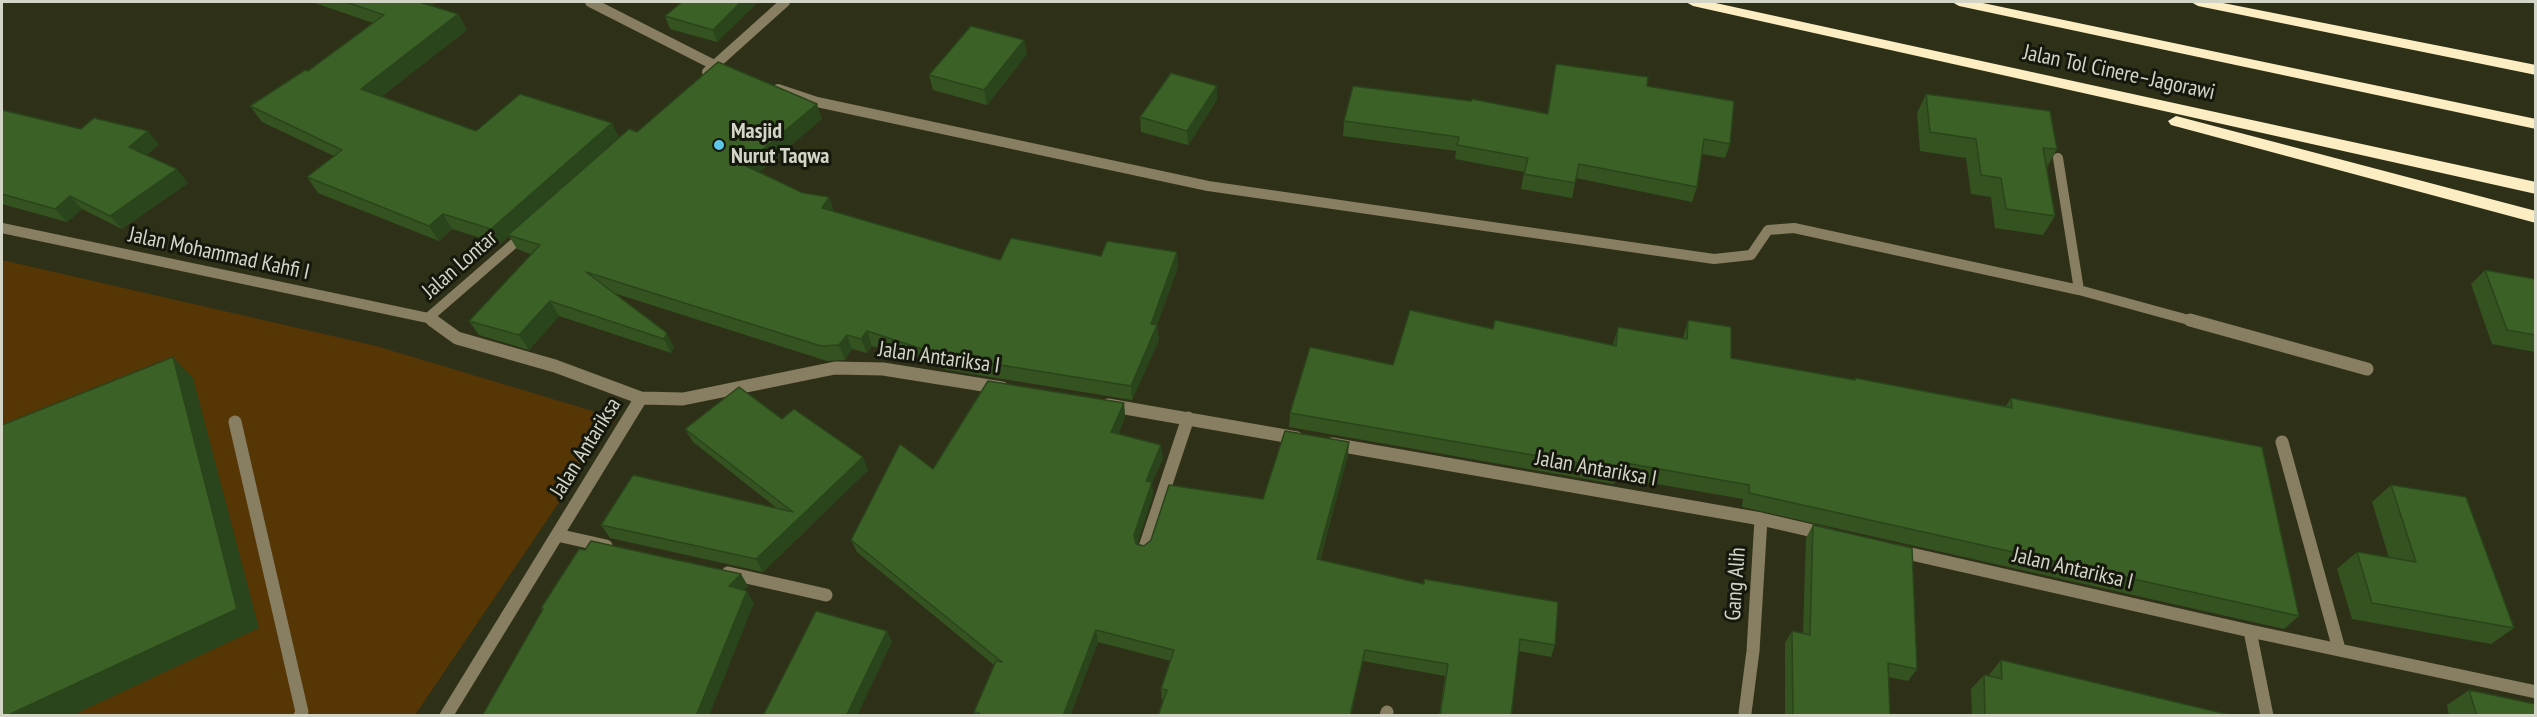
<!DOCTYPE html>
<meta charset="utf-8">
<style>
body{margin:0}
#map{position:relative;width:2537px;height:717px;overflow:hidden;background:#2e3118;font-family:"PT Sans Narrow",sans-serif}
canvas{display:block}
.frame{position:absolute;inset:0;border:3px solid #d3d5c6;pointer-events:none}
</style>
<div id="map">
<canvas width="2537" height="717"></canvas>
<div class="frame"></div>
</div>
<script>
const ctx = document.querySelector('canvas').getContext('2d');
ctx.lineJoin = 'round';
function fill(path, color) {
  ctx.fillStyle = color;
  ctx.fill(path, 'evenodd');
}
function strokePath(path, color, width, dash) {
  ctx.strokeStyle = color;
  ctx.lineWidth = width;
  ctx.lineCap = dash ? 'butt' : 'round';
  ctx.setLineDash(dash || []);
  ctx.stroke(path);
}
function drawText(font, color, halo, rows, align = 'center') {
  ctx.font = font + ' "PT Sans Narrow",sans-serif';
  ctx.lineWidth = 6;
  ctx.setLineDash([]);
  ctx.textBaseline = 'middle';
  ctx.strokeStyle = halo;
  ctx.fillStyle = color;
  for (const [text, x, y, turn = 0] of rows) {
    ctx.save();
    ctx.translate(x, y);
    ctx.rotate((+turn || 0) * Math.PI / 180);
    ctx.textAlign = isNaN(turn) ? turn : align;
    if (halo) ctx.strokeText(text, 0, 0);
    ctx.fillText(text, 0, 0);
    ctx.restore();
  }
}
const green = new Path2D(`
 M2,260L376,346L616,418L415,715L2,716Z`);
const service = new Path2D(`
 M235,422L302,712L300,716`);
const minorFar1 = new Path2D(`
 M590,2L722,69
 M778,89L817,102L1208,186L1714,259L1751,255L1768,230L1794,228L2079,290L2196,322
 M2058,158L2079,290
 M428,318L434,322`);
const minor = new Path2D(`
 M432,320L457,338L555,366L641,398L683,399L835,368L883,369L1002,388
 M2190,320L2367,369
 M1108,405L1297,438
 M2282,442L2339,649
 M1332,444L1761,519L1826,534
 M557,535L606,546
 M1144,550L1188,418
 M1898,551L2250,631L2536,692
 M728,573L826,595
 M2250,631L2267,716
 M1745,713L1753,651L1761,519
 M446,716L641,398
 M1386,716L1387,712`);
const tertiary = new Path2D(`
 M707,72L785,2
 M2,228L428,318L526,233`);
const motorway = new Path2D(`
 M1686,2H1711L2536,182V194L1693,6Z
 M1952,2H1978L2536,119V129L1959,6Z
 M2191,2H2218L2536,65V75L2198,6Z
 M2176,116L2536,211V223L2171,125L2168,121Z`);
const wall = new Path2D(`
 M312,2H437L432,6L458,14L467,30L382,96L476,131L612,123L619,138L637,132L822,119L759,172L803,193L829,197L834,212L1000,260L1101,256L1178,267L1157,325L1159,340L1132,400L948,370L872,346L867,353L852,349L845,360L827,361L614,293L674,347L671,353L559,316L529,350L479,335L469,321L531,254L517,249L509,236L500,244L452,229L439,241L318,193L307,177L334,156L262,122L250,106L308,71L373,23Z
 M682,2H758L717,42L670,29L665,16Z
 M1024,40L1027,54L987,105L933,90L929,75Z
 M1556,64L1647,86L1730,144L1725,158L1702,154L1697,187L1692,202L1576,178L1572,198L1521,189L1524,172L1455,159L1456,151L1343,136L1344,121L1547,114Z
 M1926,94L2057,149L2047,167L2055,216L2043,235L1995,228L1991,197L1971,194L1966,158L1920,151L1917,113Z
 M1217,100L1188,145L1141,132L1140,117Z
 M2,110L81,129L148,131L159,145L146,155L188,183L122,229L82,209L67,222L2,204Z
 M2485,270L2535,279V352L2492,344L2471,284Z
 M1688,320L1731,358L1854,380L1855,378L2006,406L2011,398L2299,616L2284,629L1742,507L1743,499L1617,477L1614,484L1289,427L1290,413L1393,365L1493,329L1613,345L1618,327L1683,338Z
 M1124,403L1125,417L1118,434L1163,458L1152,483L1153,495L1137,544L1144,546L1263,499L1348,455L1320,560L1555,645L1551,657L1518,651L1511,716H1439L1445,676L1363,661L1163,700H1162L1161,689L1171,661L1098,642L1070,716H976L974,712L994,665L857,552L851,540L933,469Z
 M782,419L868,470L763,572L610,538L601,525L778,509L693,442L685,429Z
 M2391,485L2514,628L2491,644L2352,619L2337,569L2357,552L2389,558L2372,502Z
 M1813,525L1917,669L1908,681L1888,677L1890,716H1785V643L1792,631L1803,633L1806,538Z
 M2001,660L2234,716H1972L1971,689L1984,675L1988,676Z
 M2469,690L2535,716H2449L2447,705Z`);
const shadedWall = new Path2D(`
 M413,2H437L420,14Z
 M741,2H758L717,42L713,30Z
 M458,14L467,30L371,104L361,89Z
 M1024,40L1027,54L987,105L984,90Z
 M1217,86V100L1188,145L1187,131Z
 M817,104L822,119L750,180L744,165Z
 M612,123L619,139L508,235L509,236L500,244L491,229Z
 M148,131L159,145L140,160L129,147Z
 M177,169L188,183L122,229L110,216Z
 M70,196L82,209L67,222L55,209Z
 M829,197L834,212L822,208Z
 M443,214L452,229L439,241L429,226Z
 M1177,252L1178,267L1156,328L1157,325L1159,340L1132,400L1131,386L1151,324Z
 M550,301L559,316L529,350L519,335Z
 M867,331L872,346L867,353L861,339Z
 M667,333L674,347L671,353L664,339Z
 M847,335L852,349L845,360L839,345Z
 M173,357L193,378L259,628L71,716H6Z
 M1124,403L1125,417L1113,445L1111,432Z
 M1349,442L1348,455L1316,572L1317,559Z
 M1161,445L1163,458L1152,483L1153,495L1136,548L1134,535L1146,481Z
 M863,457L868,470L763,572L756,559Z
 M741,574L748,586L736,598L729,586Z
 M747,591L754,603L709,716H696Z
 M1096,630L1098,642L1070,716H1063Z
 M887,631L892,642L857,716H846Z
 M1365,650L1363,661L1351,716H1350Z`);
const building = new Path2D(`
 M346,2H419L458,14L361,89L476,131L520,94L612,123L491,229L443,214L429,226L307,177L342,150L250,106L305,70L308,71L384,15Z
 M682,2H741L713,30L665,16Z
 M971,26L1024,40L984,90L929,75Z
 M718,62L817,104L744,165L803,193L829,197L822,208L1000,260L1011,238L1101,256L1107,241L1177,252L1151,324L1157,325L1131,386L944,356L867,331L861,339L847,335L839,345L821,346L586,272L667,333L664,339L550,301L519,335L469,321L540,245L508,235L629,129L637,132Z
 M1556,64L1648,77L1647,86L1734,101L1730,144L1704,139L1697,187L1579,164L1575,183L1524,174L1528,158L1457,145L1459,137L1344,121L1353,86L1471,101L1472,99L1548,114Z
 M1171,73L1217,86L1187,131L1140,117Z
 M1926,94L2050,111L2057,149L2043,148L2055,216L2006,209L2001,178L1981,175L1976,139L1930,132Z
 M2,110L81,129L94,118L148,131L129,147L177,169L110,216L70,196L55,209L2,194Z
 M2485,270L2535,279V335L2507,330Z
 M1410,310L1493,329L1495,320L1616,346L1618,327L1687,339L1688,320L1731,327V358L1855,380V378L2012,408L2011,398L2262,447L2299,616L1749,493V485L1620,462L1619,470L1290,413L1310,347L1393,365Z
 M173,357L237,609L6,716H2V425Z
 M988,381L1124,403L1111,432L1161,445L1146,481L1152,482L1134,535L1136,544L1144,546L1151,540L1169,485L1263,499L1285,431L1349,442L1317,559L1424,584V579L1558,602L1555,645L1520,639L1511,716H1440L1448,664L1365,650L1350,716H1158L1167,690L1161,689L1174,650L1096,630L1063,716H978L979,713L974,712L996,661L1002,662L851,540L900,444L933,469Z
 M739,387L782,419L794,409L863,457L756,559L601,525L633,475L793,512L685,429Z
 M2391,485L2466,497L2514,628L2372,603L2357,552L2416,562Z
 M1813,525L1912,548L1917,669L1888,663L1890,716H1793L1792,631L1810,635Z
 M591,541L741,574L729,586L747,591L696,716H482L543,609L541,608L579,549L585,550Z
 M816,611L887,631L846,716H763Z
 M2001,660L2234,716H1985L1984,675L2002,679Z
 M2469,690L2535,704V716H2477Z`);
const markers = [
 [719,145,6,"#5cc7e8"]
];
const streetNames = [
 ["Jalan Tol Cinere–Jagorawi",2119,73,12],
 ["Jalan Mohammad Kahfi I",219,254,12],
 ["Jalan Lontar",460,265,-41],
 ["Jalan Antariksa I",939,358,8],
 ["Jalan Antariksa",586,448,-58],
 ["Jalan Antariksa I",1596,469,10],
 ["Jalan Antariksa I",2073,569,13],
 ["Gang Alih",1736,584,-86]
];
const poiNames = [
 ["Masjid",731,132],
 ["Nurut Taqwa",731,157]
];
fill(green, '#563605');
strokePath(service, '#887e61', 13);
strokePath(minorFar1, '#887e61', 10);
strokePath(minor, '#887e61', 13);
strokePath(tertiary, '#887e61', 10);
fill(motorway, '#fceec2');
fill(wall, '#345321');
fill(shadedWall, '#2a441b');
fill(building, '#3c6126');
strokePath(building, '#2a441b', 1.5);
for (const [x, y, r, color] of markers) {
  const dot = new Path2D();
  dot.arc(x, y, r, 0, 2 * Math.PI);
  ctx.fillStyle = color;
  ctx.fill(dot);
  strokePath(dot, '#17180d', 2);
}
drawText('22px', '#d3d5c6', '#17180d', streetNames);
drawText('bold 22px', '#d3d5c6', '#17180d', poiNames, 'left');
</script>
